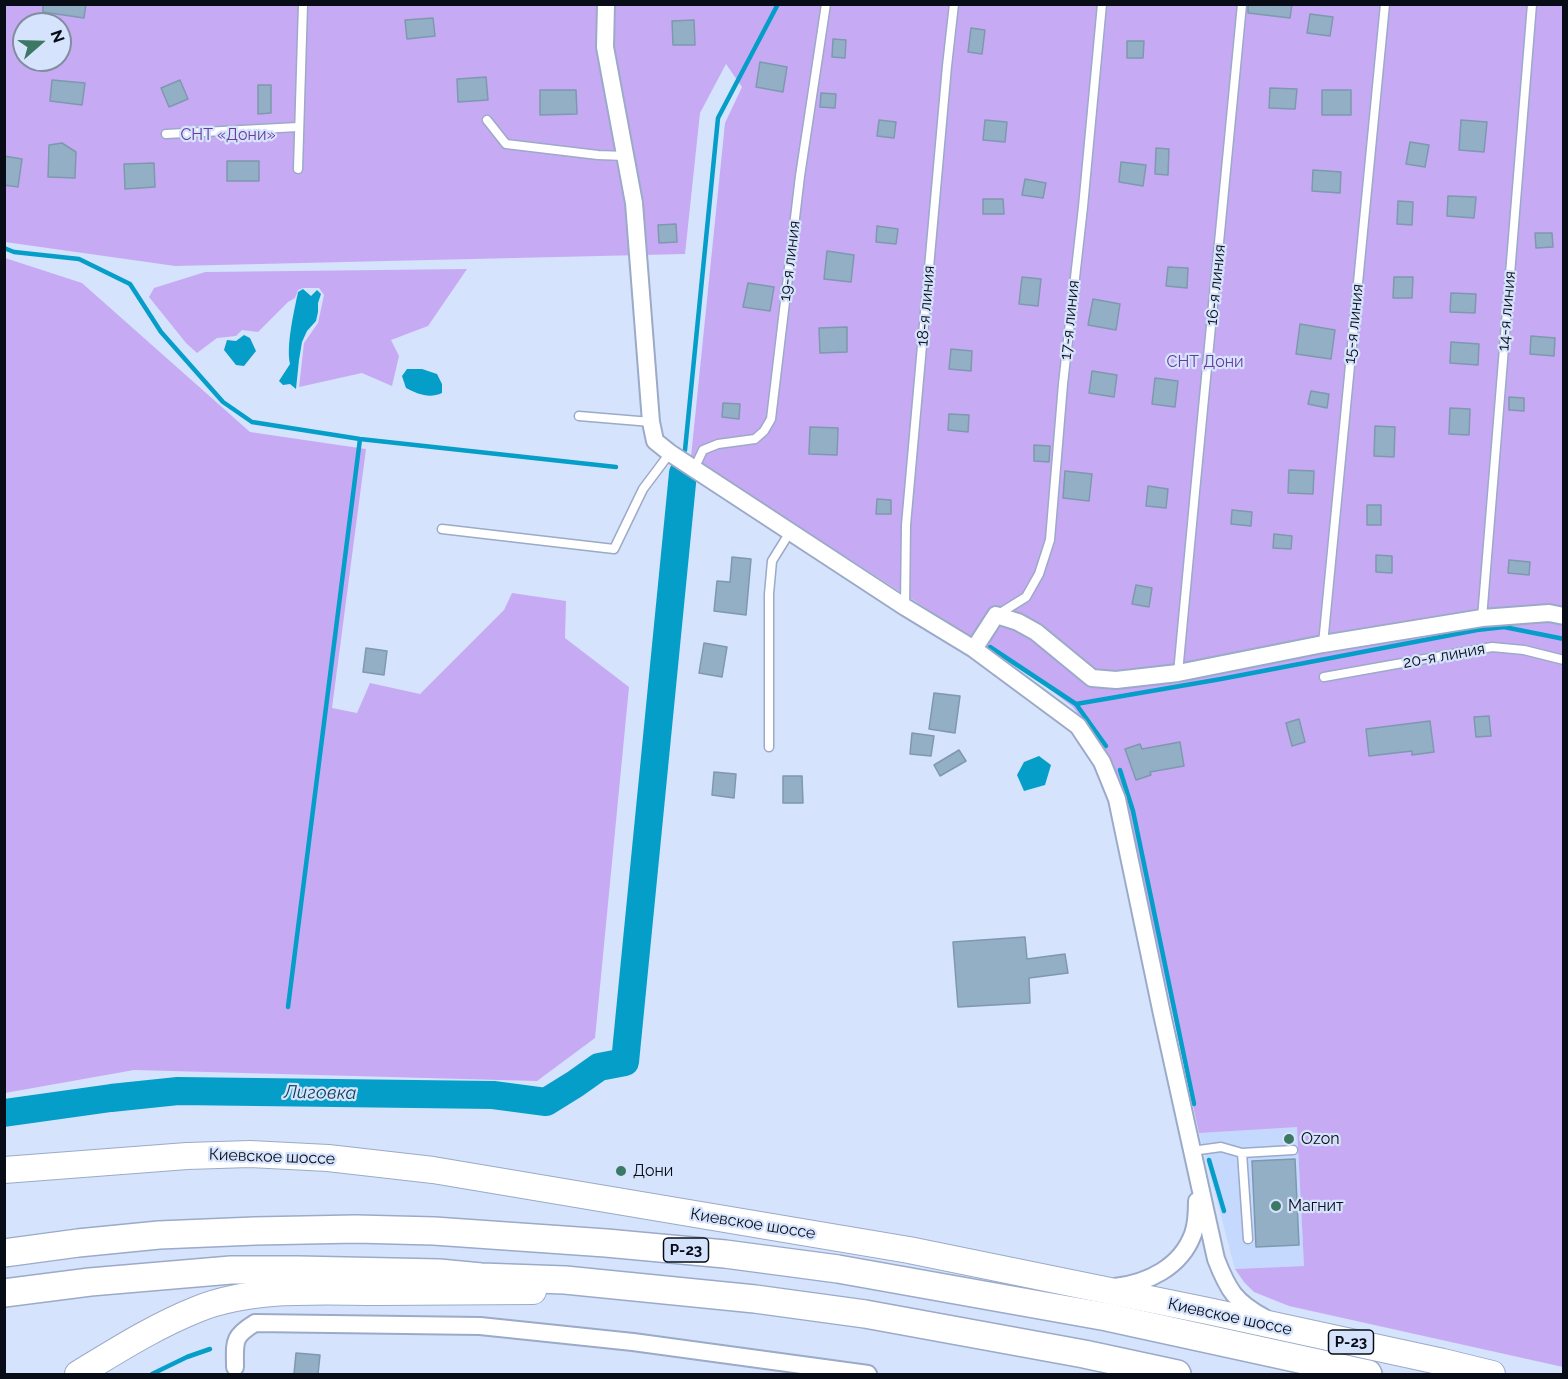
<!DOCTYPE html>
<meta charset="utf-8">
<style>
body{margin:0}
#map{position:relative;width:1568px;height:1379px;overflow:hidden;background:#d6e3fc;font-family:Raleway,sans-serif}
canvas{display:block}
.frame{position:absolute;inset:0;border:6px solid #070c16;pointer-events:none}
.north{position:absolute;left:12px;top:12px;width:60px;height:60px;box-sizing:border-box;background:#d6e3fc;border:2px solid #838da0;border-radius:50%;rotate:70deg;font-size:16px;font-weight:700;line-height:24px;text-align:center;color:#070c16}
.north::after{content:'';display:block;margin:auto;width:21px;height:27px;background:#3c7964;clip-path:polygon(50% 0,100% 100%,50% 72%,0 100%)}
</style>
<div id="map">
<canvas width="1568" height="1379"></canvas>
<div class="frame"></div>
<div class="north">N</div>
</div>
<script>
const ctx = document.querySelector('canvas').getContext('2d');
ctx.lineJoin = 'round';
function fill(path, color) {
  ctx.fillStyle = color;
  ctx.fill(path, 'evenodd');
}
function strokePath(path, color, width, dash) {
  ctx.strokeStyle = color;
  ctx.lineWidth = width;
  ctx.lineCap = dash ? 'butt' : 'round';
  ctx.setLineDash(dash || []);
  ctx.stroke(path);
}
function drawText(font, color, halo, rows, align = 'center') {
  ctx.font = font + ' Raleway,sans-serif';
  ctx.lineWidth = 4.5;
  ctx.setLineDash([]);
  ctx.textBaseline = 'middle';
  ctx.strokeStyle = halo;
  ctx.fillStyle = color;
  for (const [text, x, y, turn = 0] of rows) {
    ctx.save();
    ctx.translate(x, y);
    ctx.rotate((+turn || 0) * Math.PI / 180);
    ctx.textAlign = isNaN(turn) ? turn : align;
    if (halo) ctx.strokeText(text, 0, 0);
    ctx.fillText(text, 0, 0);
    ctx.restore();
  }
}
const built = new Path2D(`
 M1297,1126L1304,1266L1235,1269L1199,1133Z`);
const green = new Path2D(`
 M5,5H1563V1367L1289,1306L1254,1292L1244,1282L1235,1269L1304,1266L1297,1127L1199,1133L1126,803L1118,777L1106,751L1073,707L1039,681L691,457L725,123L742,87L726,64L700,113L685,254L175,266L5,242ZM24,24H60V60H24Z
 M5,258L82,283L250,432L366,449L332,708L357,713L370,683L420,694L504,610L512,593L566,601L565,638L629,687L595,1038L537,1081L134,1070L5,1093Z
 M467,269L428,326L391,340L399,356L392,386L362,373L299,387L304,343L318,323L324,295L319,288H303L298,290L295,298L288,302L258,332L242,330L236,336L217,338L197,353L186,343L149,297L154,288L205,272Z`);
const water = new Path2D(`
 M303,289L311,296L317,290L321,294L318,303V312L316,321L307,331L302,342L299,360L296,389L290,384L283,385L279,381L290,364C286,345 294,312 298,292Z
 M244,335L250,338L256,351L244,366L236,365L224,350L227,340L236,341Z
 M407,369H422L437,374L442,384V393C429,399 418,394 406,388L402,376Z
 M1039,756L1051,765L1045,785L1024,791L1017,775L1024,762Z`);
const stream = new Path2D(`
 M4,248L14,252L79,259L130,284L161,332L223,402L252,422L360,439L616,467
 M685,450L718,118L778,4
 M990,647L1076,704L1106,746
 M1076,704L1221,679L1477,630L1504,627L1564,639
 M1120,770L1133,811L1194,1104
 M288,1007L360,439
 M1209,1160L1224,1211
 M152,1374L187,1357L210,1349`);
const river = new Path2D(`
 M4,1113L111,1098L178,1091L493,1095L546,1102L575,1084L599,1067L625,1062L683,473`);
const building = new Path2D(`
 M43,4H86L84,18L43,12Z
 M1248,4H1292L1290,18L1248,13Z
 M1310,14L1333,17L1330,36L1307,33Z
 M433,18L435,36L407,39L405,20Z
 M694,20L695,45H673L672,21Z
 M971,28L985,30L982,54L968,52Z
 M833,39L846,40L845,58L832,57Z
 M1127,41H1144L1143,58H1127Z
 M760,62L787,67L783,92L756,87Z
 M486,77L488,100L458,102L457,79Z
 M52,80L85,83L82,105L50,101Z
 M180,80L188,99L169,107L161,88Z
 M258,85H271V113L258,114Z
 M1270,88L1297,89L1295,109L1269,108Z
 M540,90H576L577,114L540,115Z
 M1322,90H1351V115H1322Z
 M821,93L836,94L835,108L820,107Z
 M879,120L896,122L894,138L877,136Z
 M985,120L1007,122L1005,142L983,140Z
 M1461,120L1487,122L1484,152L1459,150Z
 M1410,142L1429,145L1425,167L1406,164Z
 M62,143L76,152L75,178L48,177L49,145Z
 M1156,148L1169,149L1168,175L1155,174Z
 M4,156L22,159L18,187L4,185Z
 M227,161H259V181H227Z
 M1121,162L1146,165L1143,186L1119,182Z
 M154,163L155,187L125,189L124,164Z
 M1313,170L1341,172L1340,193L1312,191Z
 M1025,179L1046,183L1043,198L1022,195Z
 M1448,196L1476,197L1474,218L1447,216Z
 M983,199H1003L1004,214H983Z
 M1398,201L1413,202L1412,225L1397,224Z
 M676,224L677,242L659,243L658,225Z
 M877,226L898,229L896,244L876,242Z
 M1535,233H1552L1553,247L1536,248Z
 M827,251L854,255L851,282L824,279Z
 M1168,267L1188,268L1187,288L1166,286Z
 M1022,277L1041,279L1038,306L1019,304Z
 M1394,277H1413L1412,298H1393Z
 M748,283L774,287L770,311L743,307Z
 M1451,293L1476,294L1475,313L1450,312Z
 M1093,299L1120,304L1116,330L1088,325Z
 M1300,324L1335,330L1331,359L1296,354Z
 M847,327V352L820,353L819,328Z
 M1531,336L1555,338L1554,356L1530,354Z
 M1451,342L1479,344L1478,365L1450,363Z
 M951,349L972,351L971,371L949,369Z
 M1092,371L1117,375L1114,397L1089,393Z
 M1155,378L1178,381L1175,407L1152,404Z
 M1311,391L1329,394L1327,408L1308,404Z
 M1509,397L1524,398V411L1509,410Z
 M723,403L740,404L739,419L722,417Z
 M1450,408L1470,409L1469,435L1449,434Z
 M949,414L969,415L968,432L948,430Z
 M1375,426L1395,427L1394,457L1374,456Z
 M810,427L838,428L837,455L809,454Z
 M1034,445L1050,446L1049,462L1034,461Z
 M1289,470L1314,471L1313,494L1288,493Z
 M1065,471L1092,474L1089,501L1063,498Z
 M1148,486L1168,489L1166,508L1146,506Z
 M877,499L891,500V514H876Z
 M1367,505H1381V525H1367Z
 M1232,510L1252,512L1251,526L1231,524Z
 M1274,534L1292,536L1291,549L1273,548Z
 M1376,555L1392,556V573L1376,572Z
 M732,557L751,559L746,615L714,611L717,581L730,582Z
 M1509,560L1530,562L1529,575L1508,573Z
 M1136,585L1152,588L1149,607L1132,604Z
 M704,643L727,647L722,677L699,673Z
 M366,648L387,651L384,675L363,672Z
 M934,693L960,696L955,733L929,729Z
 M1489,716L1491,736L1476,737L1474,717Z
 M1299,719L1305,742L1292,746L1286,723Z
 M1430,721L1434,752L1412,755V751L1369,756L1366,729Z
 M912,733L934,736L931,756L910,754Z
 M1180,742L1184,766L1150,772L1151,775L1136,780L1125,749L1140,744L1142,749Z
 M959,750L966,761L940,776L934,765Z
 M714,772L736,774L734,798L712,795Z
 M783,776H802L803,803H783Z
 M1025,937L1027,959L1065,954L1068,973L1029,978L1030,1003L958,1007L953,942Z
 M1295,1159L1299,1245L1256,1247L1252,1161Z
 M296,1353L320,1355L318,1374H294Z`);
const service = new Path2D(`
 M487,120L506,144L598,155L625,156
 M166,134L298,127
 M298,169L303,4
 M579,416L651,422
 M694,469L703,450L718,444L755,439L764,431L771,419L800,176L826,4
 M442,529L614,549L643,489L670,453
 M905,607L906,525L947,66L954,4
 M997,615L1026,597L1039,574L1050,540L1063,384L1083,207L1102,4
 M1482,618L1532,4
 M1323,644L1385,4
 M1178,673C1198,450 1222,228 1242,4
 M1324,677L1492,647L1524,650L1564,660
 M769,747V594L772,561L790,532
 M1192,1151L1221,1147L1242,1153L1248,1239
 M1242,1153L1293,1150`);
const minor = new Path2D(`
 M606,4L605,47L634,203L651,422L655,441L670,453L905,607L974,649L1078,726L1102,762L1117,799L1162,1014L1216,1259C1228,1290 1235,1302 1265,1318
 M974,649L996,615L1018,622L1036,632L1092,678L1116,680L1178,673L1323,644L1482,618L1549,613L1564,616
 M1115,1287C1148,1283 1181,1267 1193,1234C1197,1223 1197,1212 1197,1201
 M235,1367C235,1342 232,1337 255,1323L480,1326L633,1342L868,1374`);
const primary = new Path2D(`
 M4,1170L187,1156L250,1154L328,1158L433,1170L909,1250L1208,1311L1443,1362L1492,1374
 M78,1374C116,1351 155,1326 198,1309C252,1287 320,1292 378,1292C429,1292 481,1291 533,1291`);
const trunk = new Path2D(`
 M4,1253L78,1243L159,1235L255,1231L356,1229L434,1231L606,1243L725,1254L838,1269L1107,1317L1368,1374
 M4,1293L90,1282L231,1270H298L439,1273L481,1277L565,1280L755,1299L865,1314L1084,1354L1177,1374`);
const markers = [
 [1289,1139,6,"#3c7964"],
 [621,1171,6,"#3c7964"],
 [1276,1206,6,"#3c7964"]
];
const shields = [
 [686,1250,45],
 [1351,1342,45]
];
const shieldNames = [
 ["Р-23",686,1250],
 ["Р-23",1351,1342]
];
const parkNames = [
 ["СНТ «Дони»",228,135],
 ["СНТ Дони",1205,362]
];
const streetNames = [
 ["19-я линия",790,261,-83],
 ["16-я линия",1216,285,-84],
 ["18-я линия",926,306,-85],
 ["14-я линия",1507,311,-85],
 ["17-я линия",1070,320,-84],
 ["15-я линия",1354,324,-84],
 ["20-я линия",1444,656,-10],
 ["Киевское шоссе",272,1157,2],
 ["Киевское шоссе",753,1224,9],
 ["Киевское шоссе",1230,1317,12]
];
const poiNames = [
 ["Ozon",1301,1139],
 ["Дони",633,1171],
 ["Магнит",1288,1206]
];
const waterNames = [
 ["Лиговка",320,1093,1]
];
fill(built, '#c5d8fd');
fill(green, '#c7aaf4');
fill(water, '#049ec9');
strokePath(stream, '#049ec9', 4.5);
strokePath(river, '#049ec9', 28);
fill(building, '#93afc6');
strokePath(building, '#7d98af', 1.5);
strokePath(service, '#9baac8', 11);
strokePath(minor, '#9baac8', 20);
strokePath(primary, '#9baac8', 28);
strokePath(trunk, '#9baac8', 30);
strokePath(service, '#fff', 8);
strokePath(minor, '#fff', 16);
strokePath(primary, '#fff', 26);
strokePath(trunk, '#fff', 27);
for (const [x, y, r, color] of markers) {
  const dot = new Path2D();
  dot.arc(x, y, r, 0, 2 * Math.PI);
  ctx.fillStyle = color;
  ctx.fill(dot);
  strokePath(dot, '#d6e3fc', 2);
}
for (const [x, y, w] of shields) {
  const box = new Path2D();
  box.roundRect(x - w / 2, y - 12, w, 24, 4.5);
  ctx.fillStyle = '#d6e3fc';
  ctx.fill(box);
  strokePath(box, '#070c16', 1.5);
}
drawText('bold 15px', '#070c16', null, shieldNames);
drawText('16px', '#683b9c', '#d6e3fc', parkNames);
drawText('16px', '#070c16', '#d6e3fc', streetNames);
drawText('16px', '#070c16', '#d6e3fc', poiNames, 'left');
drawText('italic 18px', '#0b4154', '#d6e3fc', waterNames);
</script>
